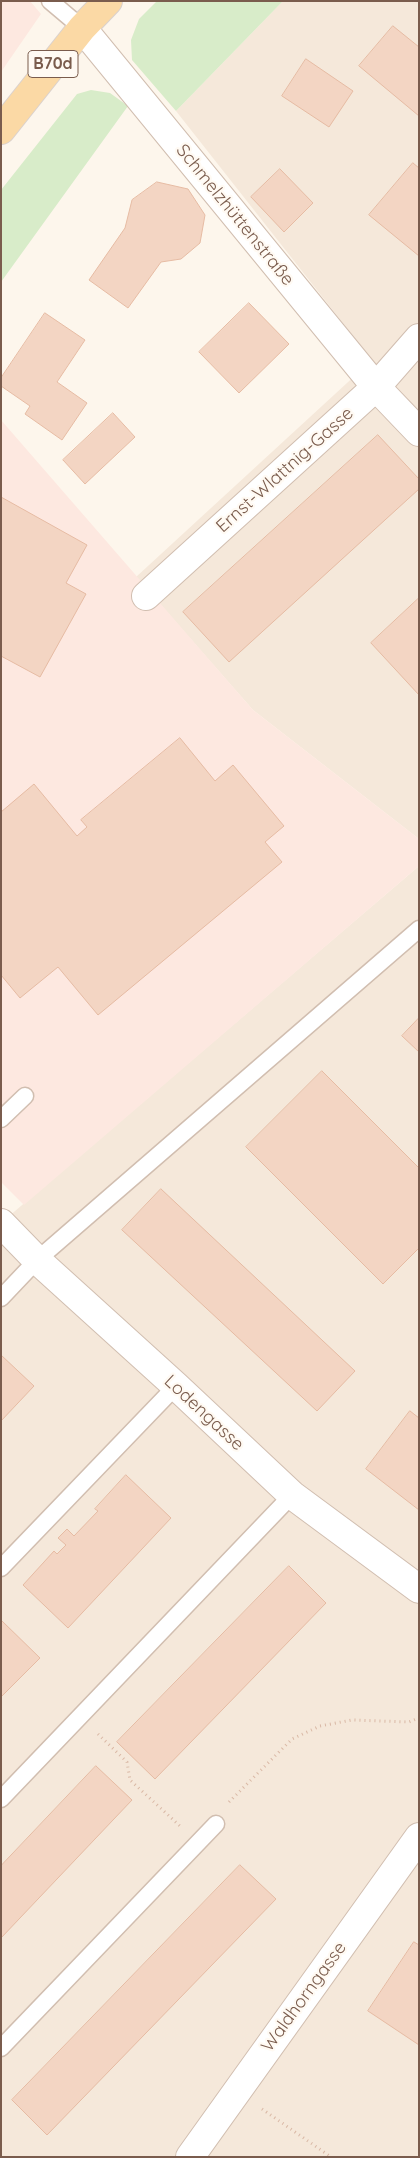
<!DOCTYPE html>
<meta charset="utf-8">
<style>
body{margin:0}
#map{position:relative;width:420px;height:2158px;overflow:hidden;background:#fdf6ec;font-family:Quicksand,sans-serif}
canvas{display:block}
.frame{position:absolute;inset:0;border:2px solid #7a5c4d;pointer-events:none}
</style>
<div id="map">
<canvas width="420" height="2158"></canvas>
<div class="frame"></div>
</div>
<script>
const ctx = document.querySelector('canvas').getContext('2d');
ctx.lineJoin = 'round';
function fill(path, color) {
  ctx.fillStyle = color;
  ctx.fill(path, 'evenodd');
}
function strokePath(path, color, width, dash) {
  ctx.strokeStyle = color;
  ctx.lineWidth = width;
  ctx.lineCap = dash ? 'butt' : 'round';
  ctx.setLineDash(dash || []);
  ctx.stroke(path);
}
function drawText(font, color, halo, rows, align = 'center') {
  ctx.font = font + ' Quicksand,sans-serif';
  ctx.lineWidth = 4.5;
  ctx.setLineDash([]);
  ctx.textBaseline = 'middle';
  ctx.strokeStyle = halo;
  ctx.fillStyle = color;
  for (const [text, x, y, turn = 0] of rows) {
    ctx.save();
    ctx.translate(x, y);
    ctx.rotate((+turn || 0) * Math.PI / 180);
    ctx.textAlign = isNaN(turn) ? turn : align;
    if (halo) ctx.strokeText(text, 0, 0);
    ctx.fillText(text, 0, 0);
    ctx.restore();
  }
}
const residential = new Path2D(`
 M283,1H419V839L253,710L136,577L372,360L176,111Z
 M419,866V2157H1V1223Z`);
const commercial = new Path2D(`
 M1,1H30L41,14L1,72Z
 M1,420L253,710L419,839V866L24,1205L1,1182Z`);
const green = new Path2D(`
 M157,1H283L176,111L132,60L131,40L139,19Z
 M91,90L110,93L128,106L1,282V190L77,94Z`);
const building = new Path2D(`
 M393,26L419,47V116L359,66Z
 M306,59L353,91L329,127L282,96Z
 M413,163L419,168V256L369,215Z
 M280,169L313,203L284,232L251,197Z
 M157,182L188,189L205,215L200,243L181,259L161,262L128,308L89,280L125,228L132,200Z
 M249,303L289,344L239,393L199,352Z
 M45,313L85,340L57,382L87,403L62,440L25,414L30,406L1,386V378Z
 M113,413L135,437L85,484L63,460Z
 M378,435L419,479V489L229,662L183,612Z
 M1,497L87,545L66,583L86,594L40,677L1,656Z
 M419,598V695L371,643Z
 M180,738L215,781L233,765L284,826L265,842L282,862L98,1015L58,967L20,998L1,975V812L34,784L77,836L87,827L81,820Z
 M419,1018V1052L402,1036Z
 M322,1071L419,1168V1248L383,1284L246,1147Z
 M161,1189L355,1371L317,1411L122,1230Z
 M1,1355L34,1386L1,1421Z
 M410,1411L419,1418V1510L366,1469Z
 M126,1475L171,1518L68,1628L23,1585L54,1551L57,1554L66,1545L58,1538L67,1529L74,1536L98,1511L95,1509Z
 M289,1566L326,1603L155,1779L117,1742Z
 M1,1620L40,1658L1,1697Z
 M96,1766L132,1800L1,1938V1866Z
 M240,1865L276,1899L47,2135L12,2100Z
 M414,1942L419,1945V2045L368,2011Z`);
const path = new Path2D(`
 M98,1734L127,1762L130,1780L180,1826
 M229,1802L292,1739L320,1726L352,1720L409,1722L419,1718
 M262,2109L331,2157`);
const service = new Path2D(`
 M50,1L82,28
 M1,1119L25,1096
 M1,1298L37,1260L419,929
 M1,1568L176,1386
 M1,1799L292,1495
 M1,2048L216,1824`);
const minor = new Path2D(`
 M82,28L376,387L419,432
 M146,596L376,387L419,338
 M1,1223L37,1260L176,1386L292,1495L419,1589
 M190,2157L419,1837`);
const primary = new Path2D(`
 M1,130L82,28L108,1`);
const shields = [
 [53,64,50]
];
const shieldNames = [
 ["B70d",53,64]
];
const streetNames = [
 ["Schmelzhüttenstraße",235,215,51],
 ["Ernst-Wlattnig-Gasse",285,470,-42],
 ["Lodengasse",204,1413,43],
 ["Waldhorngasse",304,1997,-54]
];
fill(residential, '#f5e8da');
fill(commercial, '#fde8e0');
fill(green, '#d8ecc9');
fill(building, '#f3d5c3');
strokePath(building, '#e6bba3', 1);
strokePath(service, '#d1beb0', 19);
strokePath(minor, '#d1beb0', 30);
strokePath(primary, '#dad1cd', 30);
strokePath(path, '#d9b8a5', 3, [1, 4]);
strokePath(service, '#fff', 16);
strokePath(minor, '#fff', 28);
strokePath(primary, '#fbd9a5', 28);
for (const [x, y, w] of shields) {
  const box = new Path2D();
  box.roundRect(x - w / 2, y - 13.5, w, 27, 4);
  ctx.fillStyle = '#fffaf3';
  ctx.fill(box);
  strokePath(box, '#7a5c4d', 1);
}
drawText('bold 16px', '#7a5c4d', null, shieldNames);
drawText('18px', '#7a5c4d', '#fffaf3', streetNames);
</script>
